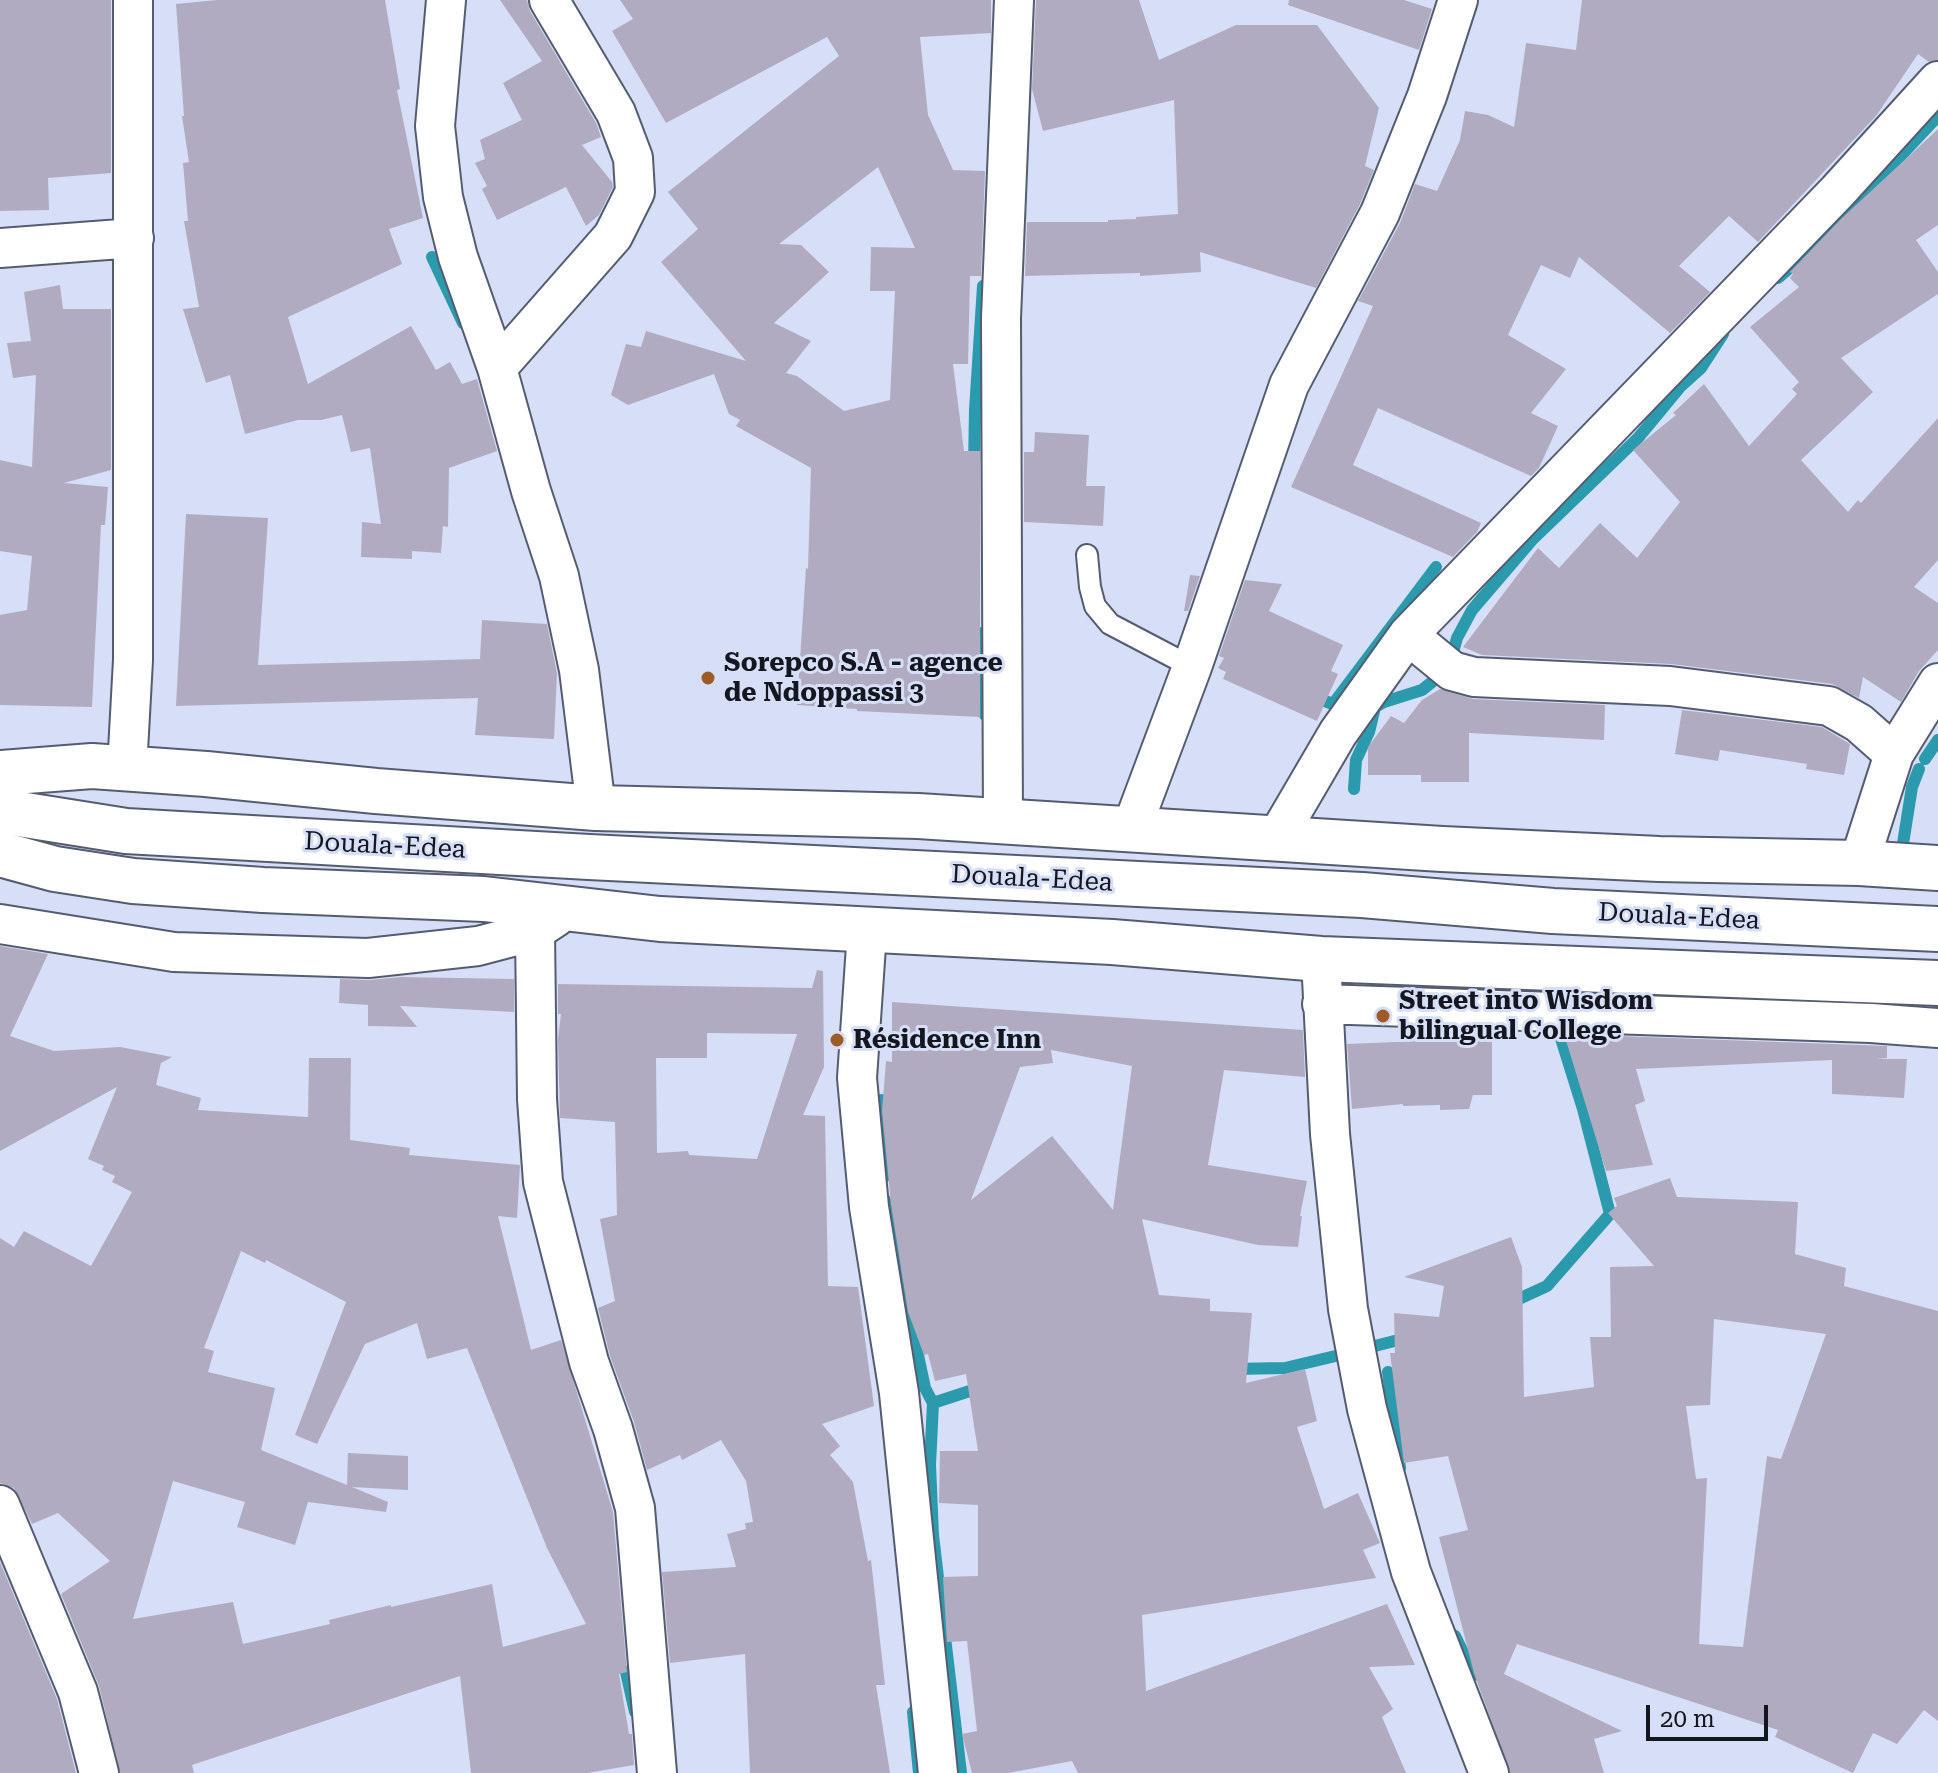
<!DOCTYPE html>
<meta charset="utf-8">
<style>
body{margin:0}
#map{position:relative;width:1938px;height:1773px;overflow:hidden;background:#d6dff7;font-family:"Roboto Serif",serif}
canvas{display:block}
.scale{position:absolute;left:1646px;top:1705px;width:122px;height:36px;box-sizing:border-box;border:4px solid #14171f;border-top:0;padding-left:10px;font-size:24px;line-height:28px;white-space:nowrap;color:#14171f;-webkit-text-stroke:6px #d6dff7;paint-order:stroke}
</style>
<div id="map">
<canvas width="1938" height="1773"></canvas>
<div class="scale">20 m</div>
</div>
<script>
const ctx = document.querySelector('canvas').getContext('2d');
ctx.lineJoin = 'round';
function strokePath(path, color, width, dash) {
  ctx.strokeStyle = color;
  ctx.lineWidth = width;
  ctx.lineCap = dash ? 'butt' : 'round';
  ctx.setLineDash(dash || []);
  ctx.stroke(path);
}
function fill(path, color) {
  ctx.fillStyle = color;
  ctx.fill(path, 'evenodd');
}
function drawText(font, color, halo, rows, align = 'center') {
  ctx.font = font + ' "Roboto Serif",serif';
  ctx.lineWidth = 6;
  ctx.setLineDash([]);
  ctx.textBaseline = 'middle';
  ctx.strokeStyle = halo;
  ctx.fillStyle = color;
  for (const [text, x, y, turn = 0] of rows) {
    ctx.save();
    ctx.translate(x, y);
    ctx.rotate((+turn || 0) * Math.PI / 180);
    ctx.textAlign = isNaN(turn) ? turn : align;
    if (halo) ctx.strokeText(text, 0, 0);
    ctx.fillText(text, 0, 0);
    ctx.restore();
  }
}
const stream = new Path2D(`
 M432,257L463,323
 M1778,278L1820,242L1938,116
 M974,467L975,410L983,286
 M979,633L985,715
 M1322,700L1333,704L1436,567
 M1925,759L1938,740
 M1354,789L1356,760L1369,732L1375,707L1384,702L1422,690L1442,674L1450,663L1457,638L1472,610L1532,540L1638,438L1681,386L1701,368L1723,334
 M1901,856L1912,787L1919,769
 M882,1100L884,1177
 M885,1200L925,1388L933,1403L930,1465L933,1535L961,1773
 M1510,1303L1547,1286L1610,1214L1583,1109L1558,1029
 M1367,1348L1410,1337
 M1233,1369L1285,1368L1344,1354
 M1388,1372L1400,1468
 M933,1403L982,1387
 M1455,1636L1474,1675
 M626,1672L635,1712
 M913,1712L919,1773`);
const building = new Path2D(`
 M0,0H111V173L48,178L49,210L0,211Z
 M217,0H385L400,89L397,90L423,218L389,229L402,264L288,317L308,384L411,326L436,370L450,362L462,384L477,379L497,451L449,468L448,527L443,526L441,553L412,551V559L361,557L362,522L381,524L370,448L351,452L342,415L321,420H298L245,434L230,375L206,383L183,309L199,307L184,221H188L183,163L189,162L182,116H184L176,4Z
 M500,0H527L530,11L596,123L601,137L582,145L612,182L613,187L599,215L586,226L566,187L497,220L482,189L487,186L475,163L485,159L480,140L522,120L503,83L542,61Z
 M620,0H991V33L920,37L928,115L953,170L985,171L981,276H970L968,364H953L964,451H980V717L857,711V709L797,705L806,568L808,569L811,468L736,426L740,420L729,414L714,374L628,405L611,395L626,344L641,347L646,331L746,361L661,262L698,229L668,192L839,56L827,37L666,123L612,31L633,19ZM878,167L915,248L871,247L870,291H895L890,400L844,411L797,376L786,373L811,341L774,323L829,272L801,245L779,244Z
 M1036,0H1139L1159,60L1236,25H1317L1379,108L1365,166L1374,170L1360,204L1316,288L1200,252L1201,272L1140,276V273L1025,276L1027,222H1108V220L1136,219V217L1178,214L1174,100L1043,131L1032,89Z
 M1289,0H1404L1432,9L1419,50L1288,5Z
 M1582,0H1938V60L1929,62L1918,54L1876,116L1758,242L1729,216L1679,266L1710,292L1670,333L1579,257L1570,278L1541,265L1508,335L1566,369L1531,413L1558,426L1539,468L1531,476L1378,408L1353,465L1481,523L1477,532L1453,557L1291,487L1373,306L1358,301L1400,223L1415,184L1437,191L1460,140L1465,111L1488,115L1514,127L1526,43L1576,50Z
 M1938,129V225L1916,240L1938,272V294L1841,358L1873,392L1801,460L1848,512L1858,500L1861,503L1938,418V560L1914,587L1938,603V650L1919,671L1901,702L1863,677L1859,698L1832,684L1671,664L1482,655L1463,647L1538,548L1559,568L1600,523L1637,558L1680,502L1633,450L1676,415L1673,413L1704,384L1749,446L1797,394L1792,389L1799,382L1750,327L1799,287L1790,278L1793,274L1790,272L1841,219Z
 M60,285L63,309H111V470L64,483L108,487L105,525H101L92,707L0,705V615L27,610L32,556L0,551V460L32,467L36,375L13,378L7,343L31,341L24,292Z
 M1035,432L1089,435L1086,486H1105L1103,526L1024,522V452H1034Z
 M186,514L268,518L258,665L480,659L482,620L547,624L557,673L554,739L475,735L478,698L176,706Z
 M1190,575L1200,576L1188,611H1184Z
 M1245,580L1282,584L1269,611L1343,645L1331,671L1338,674L1317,721L1223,679L1226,672L1218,668L1224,658L1219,656Z
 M1440,689L1473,699L1605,705L1604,740L1469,733V782H1421V775H1368V747L1391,716L1404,723L1422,700Z
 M1682,710L1822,727L1850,744L1844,775L1806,769L1807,764L1720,750L1718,761L1675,754Z
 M0,946L48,954L10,1036L54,1051L120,1047L172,1057L161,1063L156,1085L201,1098L198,1110L308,1117L309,1058H351L350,1140L410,1148L409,1155L520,1165L517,1218L498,1216L531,1350L561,1340L613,1512L627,1672L619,1674L629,1734H632L634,1765L587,1773H471L460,1676L192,1765L194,1773H120L99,1686L61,1594L110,1561L58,1513L32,1524L14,1488L0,1483V1238L14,1247L24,1231L91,1266L132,1192L112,1182L115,1176L102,1170L104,1166L88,1159L117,1087L0,1151ZM241,1251L265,1263L266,1260L346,1302L295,1435L317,1444L365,1344L417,1323L427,1359L467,1348L547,1548L586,1624L503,1647L492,1584L391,1607V1605L329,1620L330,1624L243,1644L233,1602L133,1619L173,1481L245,1502L237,1527L295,1545L308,1502L386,1512L388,1502L352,1487L408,1490V1456L348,1453L347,1485L261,1450L275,1388L208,1372L214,1351L204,1348Z
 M817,970L823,971L824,1067L803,1115L825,1116L828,1286L858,1287L874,1406L822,1424L840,1446L830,1455L853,1482L868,1561L871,1560L885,1685H876L890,1773H750L745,1654L670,1663L662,1572L736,1567L727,1534L746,1529L745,1523L753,1522L746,1481L721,1440L682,1460L680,1455L647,1470L634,1422L610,1356L598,1308L615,1301L600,1219L617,1215L615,1122L560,1118L558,1039L561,1014H558V984L812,988ZM707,1033L797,1034L757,1159L689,1155L688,1151L657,1153L656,1058H707Z
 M401,977L514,979V1012L400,1006L417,1027L368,1026V1005L339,1003L340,979L370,980Z
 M892,1002L1303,1030L1305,1077L1224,1070L1208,1165L1307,1181L1300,1216H1302L1298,1247L1258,1245L1142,1219L1159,1295L1210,1299V1311L1252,1313L1246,1383L1305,1369L1317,1421L1297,1427L1324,1509L1358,1493L1380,1543L1363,1550L1376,1578L1142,1615L1146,1691L1387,1604L1415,1665L1369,1667L1393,1709L1382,1717L1406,1773H1078L1072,1761L1008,1773H972L962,1734L977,1731L967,1641L947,1642L943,1577L978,1576V1505L939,1503L940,1451H978L966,1374L935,1381L928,1354L924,1355L908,1312L891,1204L882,1111L886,1061L892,1062ZM1051,1050L1132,1066L1113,1210L1052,1136L971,1200L1020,1067L1053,1063Z
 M1564,1034L1887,1046V1058L1876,1059H1907L1904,1098L1832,1094V1060L1636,1069L1645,1101L1635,1105L1653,1165L1606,1171Z
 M1492,1038V1095H1473L1469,1109L1440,1110V1105L1403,1106V1104L1352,1109L1347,1044Z
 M1670,1178L1677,1197L1798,1202L1795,1254L1846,1268L1844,1286L1938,1311V1721L1924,1710L1897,1744L1873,1733L1853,1773L1775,1737L1778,1730L1517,1644L1504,1674L1622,1731L1594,1739L1604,1773H1510L1474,1673L1439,1537L1468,1530L1448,1456L1404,1463L1390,1353H1395L1394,1313L1439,1317L1444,1286L1404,1277L1511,1237L1522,1267L1524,1397L1594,1387L1590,1337H1611L1610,1267L1654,1266L1608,1213L1617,1206L1614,1198ZM1714,1319L1826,1334L1781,1459L1767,1456L1743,1647L1699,1644L1707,1478L1696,1479L1686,1406L1710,1405Z
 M0,1562L57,1699L76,1773H0Z`);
const lane = new Path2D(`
 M1087,555L1090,587L1095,606L1110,624L1192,667`);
const street = new Path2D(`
 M446,0L435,126L443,197L458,257L497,368L531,491L559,576L579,670L596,808
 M0,248L134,238
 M497,368L613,236L635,192L633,158L616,113L549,0
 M1408,635L1452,671L1474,677L1670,686L1829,706L1859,723L1894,754
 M127,769L133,660V0
 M1003,823L1001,318L1014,0
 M1131,830L1192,667L1289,385L1380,213L1427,96L1458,0
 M1276,839L1338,733L1408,635L1838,191L1938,81
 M1859,863L1894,754L1938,683
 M0,924L174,952L368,958L478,946L535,931L556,917
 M535,931L537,1099L543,1182L589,1362L613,1429L635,1508L657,1773
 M867,931L857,1078L869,1207L899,1393L938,1773
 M1321,959L1330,1134L1348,1309L1367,1409L1411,1572L1489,1773
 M1322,1004L1871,1023L1938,1028
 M0,1505L78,1692L99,1773`);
const primary = new Path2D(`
 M0,773L92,766L206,774L376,791L596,808L918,816L1442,849L1659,859L1859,863L1938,868
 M0,854L55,869L133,881L263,890L484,899L660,919L1112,942L1321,959L1938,983`);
const highway = new Path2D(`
 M0,811L126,831L589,857L1362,895L1553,911L1938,929`);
const markers = [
 [708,678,8,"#9c5b27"],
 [1383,1016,8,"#9c5b27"],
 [837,1040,8,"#9c5b27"]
];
const poiNames = [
 ["Sorepco S.A - agence",724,663],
 ["de Ndoppassi 3",724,693],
 ["Street into Wisdom",1399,1001],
 ["bilingual College",1399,1031],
 ["Résidence Inn",853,1040]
];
const streetNames = [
 ["Douala-Edea",385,846,3],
 ["Douala-Edea",1032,879,3],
 ["Douala-Edea",1679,917,3]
];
strokePath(stream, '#2a9aac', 12);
fill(building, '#b1abc2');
strokePath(lane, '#545c70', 24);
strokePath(street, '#545c70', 42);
strokePath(primary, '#545c70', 48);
strokePath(highway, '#545c70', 48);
strokePath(lane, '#fff', 20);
strokePath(street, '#fff', 38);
strokePath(primary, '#fff', 44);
strokePath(highway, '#fff', 44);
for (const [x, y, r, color] of markers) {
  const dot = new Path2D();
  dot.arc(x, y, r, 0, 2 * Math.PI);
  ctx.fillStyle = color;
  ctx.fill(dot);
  strokePath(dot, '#d6dff7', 3);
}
drawText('bold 26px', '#14171f', '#d6dff7', poiNames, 'left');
drawText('26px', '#14171f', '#d6dff7', streetNames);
</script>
